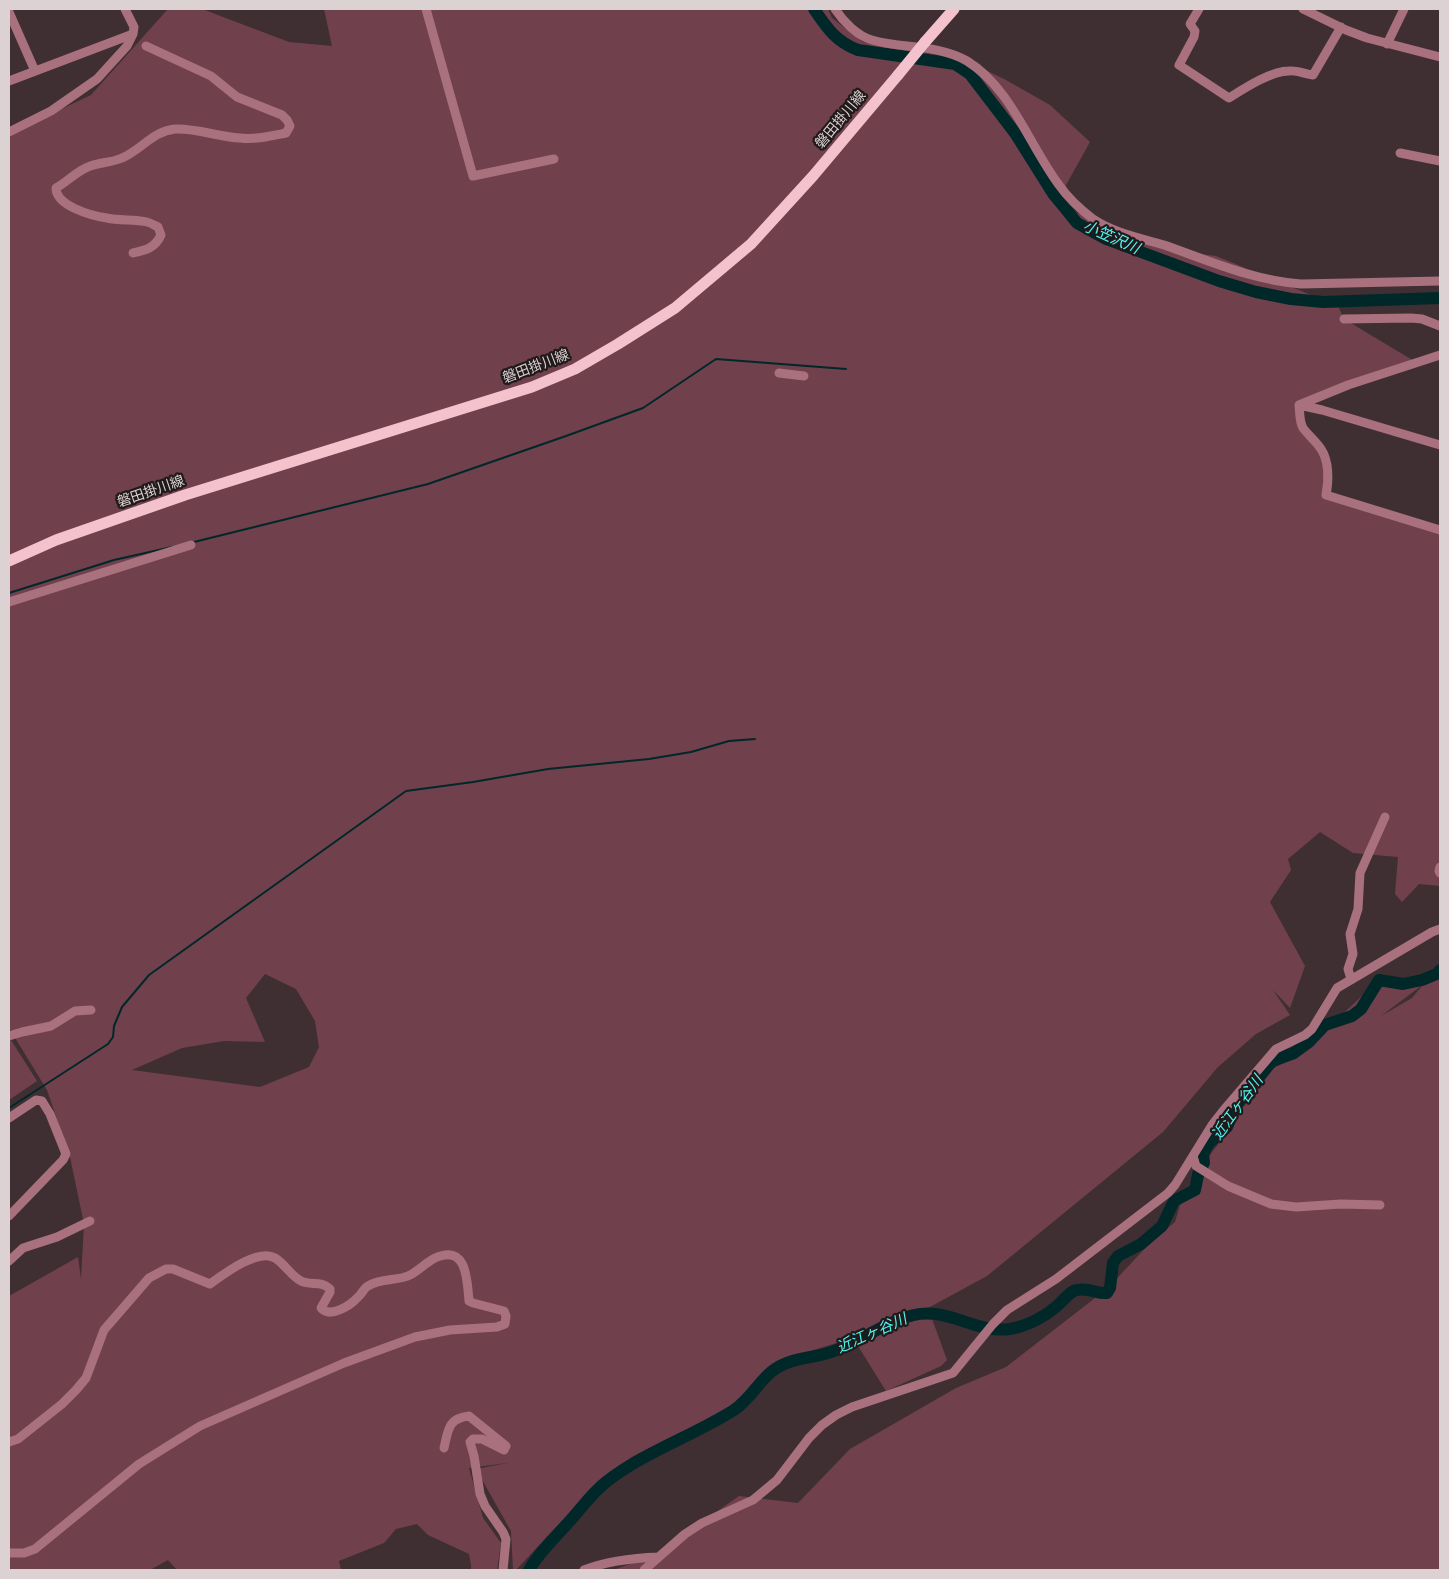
<!DOCTYPE html>
<meta charset="utf-8">
<style>
body{margin:0}
#map{position:relative;width:1449px;height:1579px;overflow:hidden;background:#3f2f33;font-family:"Archivo Narrow",sans-serif}
canvas{display:block}
.frame{position:absolute;inset:0;border:10px solid #dcd2d4;pointer-events:none}
</style>
<div id="map">
<canvas width="1449" height="1579"></canvas>
<div class="frame"></div>
</div>
<script>
const ctx = document.querySelector('canvas').getContext('2d');
ctx.lineJoin = 'round';
function fill(path, color) {
  ctx.fillStyle = color;
  ctx.fill(path, 'evenodd');
}
function strokePath(path, color, width, dash) {
  ctx.strokeStyle = color;
  ctx.lineWidth = width;
  ctx.lineCap = dash ? 'butt' : 'round';
  ctx.setLineDash(dash || []);
  ctx.stroke(path);
}
function drawText(font, color, halo, rows, align = 'center') {
  ctx.font = font + ' "Archivo Narrow","Noto Sans JP",sans-serif';
  ctx.lineWidth = 4.5;
  ctx.setLineDash([]);
  ctx.textBaseline = 'middle';
  ctx.strokeStyle = halo;
  ctx.fillStyle = color;
  for (const [text, x, y, turn = 0] of rows) {
    ctx.save();
    ctx.translate(x, y);
    ctx.rotate((+turn || 0) * Math.PI / 180);
    ctx.textAlign = isNaN(turn) ? turn : align;
    if (halo) ctx.strokeText(text, 0, 0);
    ctx.fillText(text, 0, 0);
    ctx.restore();
  }
}
const green = new Path2D(`
 M168,9H202L289,42L332,46L324,9H828L832,18L863,42L941,56L902,64L920,63L956,56L1006,80L1050,105L1090,142L1066,185L1064,207L1110,228L1200,254L1216,256L1338,306L1344,319L1414,361L1300,404L1303,426L1326,457V495L1440,530V886L1419,884L1402,902L1395,894L1398,857L1353,853L1320,832L1288,859L1291,870L1270,902L1305,966L1290,1008L1273,990L1290,1015L1256,1034L1218,1067L1163,1132L987,1276L928,1308L947,1360L941,1366L886,1391L853,1338L777,1361L741,1400L721,1414L632,1457L554,1529L516,1570H513L511,1531L476,1469L507,1463L469,1468L483,1518L501,1543L497,1570H471V1565L469,1554L428,1535L417,1524L396,1529L384,1543L339,1561L341,1570H177L168,1560L150,1570H9V1296L78,1257L81,1279L84,1224L70,1157L47,1090L9,1028V134L91,95ZM265,974L296,989L315,1021L319,1047L309,1067L260,1087L132,1070L182,1048L224,1041L265,1042L246,998Z
 M1440,964V1570H613L656,1555L659,1552L739,1496L798,1503L850,1449L956,1388L1006,1367L1108,1288L1149,1244L1175,1222L1180,1205L1187,1195L1207,1173L1202,1170L1212,1152L1236,1122L1242,1104L1272,1069L1299,1055L1379,980L1424,984ZM1422,986L1412,998L1381,1016L1421,986Z
 M11,1040L37,1081L9,1100V1042Z`);
const stream = new Path2D(`
 M194,542L428,484L566,436L643,408L716,359L846,369
 M9,593L114,560L172,547
 M9,1108L108,1044L113,1037L114,1026L122,1007L149,975L406,791L473,782L548,769L649,759L691,752L729,741L755,739`);
const river = new Path2D(`
 M814,9C827,28 836,42 858,50L955,64L970,74L1015,133L1054,195L1064,207L1077,223L1106,239L1219,281L1256,292L1291,299L1323,302L1440,298
 M529,1570C539,1552 554,1539 567,1524C580,1510 591,1494 606,1482C644,1452 693,1436 734,1410C749,1400 758,1383 771,1372C788,1358 808,1359 828,1353C858,1344 883,1322 914,1315C948,1307 977,1334 1010,1329C1027,1326 1044,1317 1057,1306C1063,1301 1070,1291 1077,1290C1090,1287 1095,1294 1107,1293L1110,1288L1113,1263L1118,1256L1141,1244L1162,1226L1174,1201L1195,1190L1199,1170L1204,1163L1203,1154L1209,1143L1227,1127L1236,1106L1272,1061L1294,1053L1309,1042L1325,1025L1352,1016L1361,1009L1379,980L1403,984L1422,980L1439,973L1440,970`);
const minor = new Path2D(`
 M426,9L473,176L554,159
 M835,9C843,21 857,36 872,40C903,49 938,44 967,61C1011,88 1029,145 1059,185C1068,198 1080,209 1093,219C1114,233 1140,238 1164,245C1210,261 1252,280 1301,284L1440,281
 M1199,9L1190,24L1195,31L1194,37L1179,65L1229,98C1245,88 1271,71 1289,71C1297,70 1305,74 1313,75L1341,27
 M1303,9L1346,30L1367,38L1440,57
 M9,12L35,71
 M1387,44L1404,9
 M9,81L133,34
 M9,132L51,111L97,79L127,46L133,34L134,27L125,9
 M1400,153L1440,161
 M133,253C146,250 155,248 161,235L158,227C154,225 151,223 147,222C134,219 120,221 107,218C92,216 56,206 56,188C67,182 77,171 88,167C99,162 111,163 122,158C141,150 153,131 175,129C197,128 218,137 240,138C255,140 271,136 286,133L290,126L287,120L282,115L237,97L211,76L146,46
 M1344,319L1411,318L1422,319L1440,326
 M779,373L804,376
 M1299,405C1300,412 1299,421 1303,428C1308,435 1316,441 1321,449C1329,461 1329,480 1326,495L1440,530
 M1299,405L1348,385L1440,355
 M1299,405L1322,410L1440,445
 M9,602L191,545
 M1440,867L1439,871L1440,873
 M1351,979L1348,969L1353,954L1350,934L1358,909L1360,873L1385,817
 M9,1036L22,1032L51,1026L75,1011L91,1010
 M9,1118L36,1100L42,1101L50,1114L66,1154L63,1160L9,1216
 M1193,1156L1196,1166L1228,1186L1271,1204L1296,1207L1341,1204L1380,1205
 M9,1261L23,1248L57,1237L90,1221
 M9,1442L18,1439L62,1404L76,1390L86,1378L104,1330L149,1278L166,1269H173L210,1284C224,1274 258,1248 275,1258C285,1264 291,1276 301,1281C311,1286 321,1280 330,1289V1292L321,1308C330,1319 351,1305 358,1297C362,1294 364,1288 368,1286C382,1277 399,1282 412,1274C420,1269 427,1262 435,1258C467,1244 467,1279 469,1301L473,1303L504,1311L506,1316L505,1324L497,1327L450,1330L415,1337L344,1363L200,1426L139,1464L35,1549L24,1553H9
 M444,1448C448,1431 448,1418 469,1416L506,1446L504,1450L482,1439H473L470,1442L474,1456L480,1494L485,1506L503,1532L506,1539L503,1570
 M584,1570C607,1561 634,1558 659,1557
 M644,1570L685,1534L702,1523L753,1500L777,1480L809,1438L822,1425L836,1415L852,1407L953,1373L993,1324L1007,1310L1056,1279L1168,1193L1175,1185L1212,1125L1223,1111L1276,1049L1305,1035L1312,1029L1337,988L1432,932L1440,929`);
const major = new Path2D(`
 M925,42L954,9
 M9,561L56,540L185,495L532,387L575,369L618,344L675,308L751,244L813,176L898,75`);
const majorBridge = new Path2D(`
 M898,75L925,42`);
const streetNames = [
 ["磐田掛川線",841,120,-50],
 ["磐田掛川線",536,367,-21],
 ["磐田掛川線",151,492,-19]
];
const waterNames = [
 ["小笠沢川",1111,238,24],
 ["近江ヶ谷川",1238,1108,-54],
 ["近江ヶ谷川",872,1334,-24]
];
fill(green, '#71404d');
strokePath(stream, '#002828', 2);
strokePath(river, '#002828', 12);
strokePath(minor, '#a9707e', 9);
strokePath(major, '#f3c2cd', 11);
strokePath(majorBridge, '#f3c2cd', 11);
drawText('14px', '#dcd2d4', '#211a1b', streetNames);
drawText('italic 15px', '#4cf9f5', '#211a1b', waterNames);
</script>
